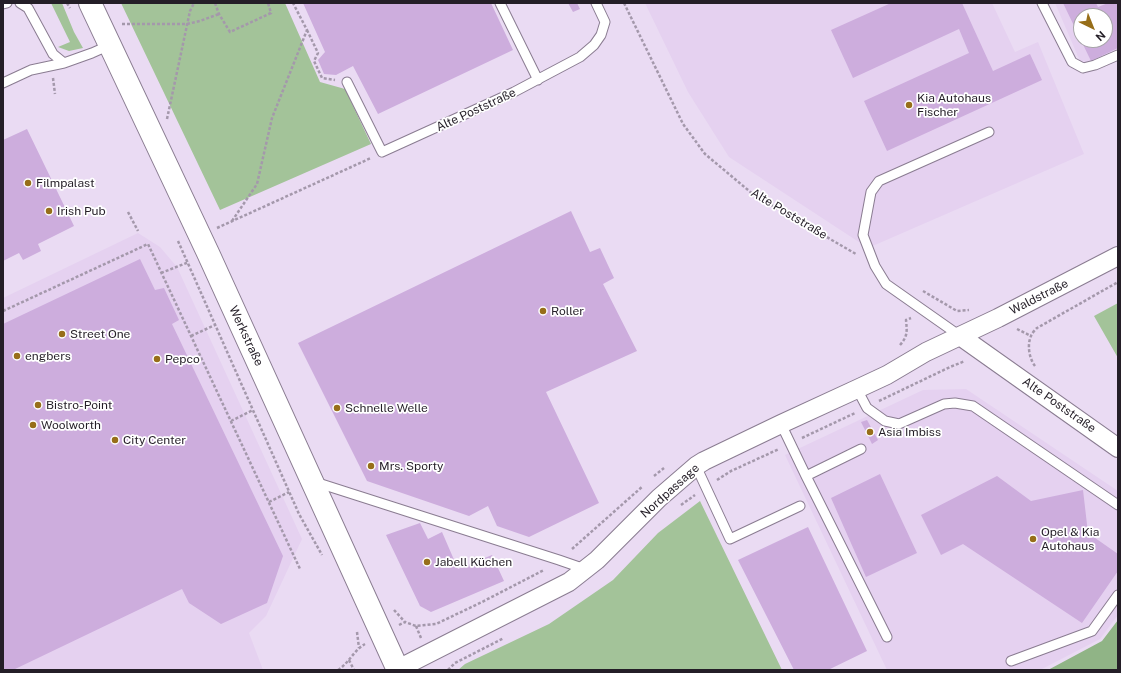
<!DOCTYPE html>
<meta charset="utf-8">
<style>
body{margin:0}
#map{position:relative;width:1121px;height:673px;overflow:hidden;background:#eadbf3;font-family:"Public Sans",sans-serif}
canvas{display:block}
.frame{position:absolute;inset:0;border:4px solid #241e27;pointer-events:none}
.north{position:absolute;left:1073px;top:8px;width:40px;height:40px;box-sizing:border-box;background:#fff;border:1px solid #a7a5a9;border-radius:50%;rotate:137deg;font-size:11px;font-weight:700;line-height:16px;text-align:center;color:#241e27}
.north::after{content:'';display:block;margin:auto;width:14px;height:18px;background:#976e19;clip-path:polygon(50% 0,100% 100%,50% 72%,0 100%)}
</style>
<div id="map">
<canvas width="1121" height="673"></canvas>
<div class="frame"></div>
<div class="north">N</div>
</div>
<script>
const ctx = document.querySelector('canvas').getContext('2d');
ctx.lineJoin = 'round';
function fill(path, color) {
  ctx.fillStyle = color;
  ctx.fill(path, 'evenodd');
}
function strokePath(path, color, width, dash) {
  ctx.strokeStyle = color;
  ctx.lineWidth = width;
  ctx.lineCap = dash ? 'butt' : 'round';
  ctx.setLineDash(dash || []);
  ctx.stroke(path);
}
function drawText(font, color, halo, rows, align = 'center') {
  ctx.font = font + ' "Public Sans",sans-serif';
  ctx.lineWidth = 3.5;
  ctx.setLineDash([]);
  ctx.textBaseline = 'middle';
  ctx.strokeStyle = halo;
  ctx.fillStyle = color;
  for (const [text, x, y, turn = 0] of rows) {
    ctx.save();
    ctx.translate(x, y);
    ctx.rotate((+turn || 0) * Math.PI / 180);
    ctx.textAlign = isNaN(turn) ? turn : align;
    if (halo) ctx.strokeText(text, 0, 0);
    ctx.fillText(text, 0, 0);
    ctx.restore();
  }
}
const built = new Path2D(`
 M645,3H992L1015,52L1038,42L1084,154L868,248L729,157L688,92Z
 M1055,3H1118V52L1083,68ZM1081,16H1105V40H1081Z
 M138,233L160,247L177,267L302,539L266,616L249,633L263,670H3V298Z
 M966,389L1118,491V615L1100,639L1040,670H887L785,455L923,390Z`);
const green = new Path2D(`
 M51,3H62L74,32L83,48L69,51L58,47L70,42Z
 M121,3H285L320,82L345,89L371,144L220,210Z
 M1118,303V358L1094,316Z
 M700,501L782,670H458L465,664L549,624L613,580L658,533Z`);
const forest = new Path2D(`
 M1118,620V670H1048L1102,641Z`);
const building = new Path2D(`
 M303,3H491L513,50L378,114L353,66L336,75L324,74L318,60L325,52Z
 M568,3H577L580,9L573,12Z
 M891,3H962L993,71L1030,54L1042,80L887,151L864,101L969,53L959,29L853,78L831,30Z
 M1063,3H1096L1098,7L1108,3H1118V48L1091,61ZM1081,16H1105V40H1081Z
 M27,129L74,226L38,244L41,251L23,260L19,253L3,261V140Z
 M571,211L590,252L600,248L614,278L603,284L637,351L546,392L599,503L529,537L497,526L488,506L469,516L367,481L298,343Z
 M140,259L155,290L164,288L179,320L172,324L283,556L267,603L221,624L189,603L182,589L13,670H3V324Z
 M867,420L878,440L872,444L861,422Z
 M880,474L917,553L866,577L831,498Z
 M997,476L1031,501L1083,490L1088,533L1118,554V571L1082,623L963,544L941,555L921,515Z
 M420,523L428,539L442,532L458,569L492,555L504,581L431,612L420,606L386,535Z
 M808,527L867,651L828,670H794L738,560Z`);
const path = new Path2D(`
 M67,3L70,8
 M215,3L219,14L230,32L271,13L268,3
 M624,3L683,124L705,154L754,195L856,254
 M122,24H187L200,21L219,14
 M307,30L318,53L314,61L322,78L335,80
 M53,78L55,94
 M167,119L190,11L194,3
 M128,212L138,231
 M232,221L257,184L272,118L307,30L293,3
 M217,228L371,158
 M178,241L299,514L322,555
 M161,273L189,262
 M923,291L957,311L969,310
 M3,311L148,244L300,569
 M1017,329L1031,336
 M191,336L215,325
 M900,345C908,336 907,331 906,320L911,318
 M1035,366C1029,358 1027,345 1031,336C1032,333 1035,330 1037,328L1118,282
 M879,401L950,367L965,361
 M231,421L253,410
 M802,438L855,413
 M654,476L664,468
 M717,480L731,471L779,449
 M269,502L289,492
 M681,505L695,495
 M572,549L643,486
 M394,610L405,622
 M399,625L405,622L416,626L436,624L482,602L544,570
 M416,626L421,638
 M357,632L359,648
 M349,660L354,670
 M338,670C349,663 354,650 365,644
 M448,670L455,663L504,638`);
const lane = new Path2D(`
 M20,3L28,8L53,54L64,63L92,53L110,45
 M500,3L538,80
 M1042,3L1072,62L1083,68L1095,65L1118,55
 M3,4L7,3
 M347,82L382,152L514,92L580,57L594,45L601,35L605,22L596,3
 M3,83L31,70L64,63
 M960,336L886,284L875,266L863,235L871,192L879,181L989,132
 M857,389L867,408L885,421L899,424L944,404L955,403L973,406L1118,505
 M781,424L806,476L887,637
 M696,466L730,539L800,506
 M806,476L861,449
 M315,482L559,560L585,569
 M1011,661L1092,631L1118,595`);
const street = new Path2D(`
 M960,336L1118,448
 M398,669L569,582L597,560L659,498L696,466L704,461L781,424L857,389L887,375L926,352L998,318L1118,256`);
const secondary = new Path2D(`
 M90,3L208,253L398,670`);
const markers = [
 [909,105,4,"#976e19"],
 [28,183,4,"#976e19"],
 [49,211,4,"#976e19"],
 [543,311,4,"#976e19"],
 [62,334,4,"#976e19"],
 [17,356,4,"#976e19"],
 [157,359,4,"#976e19"],
 [38,405,4,"#976e19"],
 [337,408,4,"#976e19"],
 [33,425,4,"#976e19"],
 [870,432,4,"#976e19"],
 [115,440,4,"#976e19"],
 [371,466,4,"#976e19"],
 [1033,539,4,"#976e19"],
 [427,562,4,"#976e19"]
];
const poiNames = [
 ["Kia Autohaus",917,98],
 ["Fischer",917,112],
 ["Filmpalast",36,183],
 ["Irish Pub",57,211],
 ["Roller",551,311],
 ["Street One",70,334],
 ["engbers",25,356],
 ["Pepco",165,359],
 ["Bistro-Point",46,405],
 ["Schnelle Welle",345,408],
 ["Woolworth",41,425],
 ["Asia Imbiss",878,432],
 ["City Center",123,440],
 ["Mrs. Sporty",379,466],
 ["Opel & Kia",1041,532],
 ["Autohaus",1041,546],
 ["Jabell Küchen",435,562]
];
const streetNames = [
 ["Alte Poststraße",476,110,-25],
 ["Alte Poststraße",789,214,31],
 ["Waldstraße",1039,297,-27],
 ["Werkstraße",246,336,65],
 ["Alte Poststraße",1059,405,35],
 ["Nordpassage",670,491,-42]
];
fill(built, '#e5d1f0');
fill(green, '#a3c399');
fill(forest, '#90b486');
fill(building, '#cdaddd');
strokePath(lane, '#8a7c91', 11);
strokePath(street, '#8a7c91', 20);
strokePath(secondary, '#8a7c91', 24);
strokePath(path, '#a498ab', 2.5, [3, 2]);
strokePath(lane, '#fff', 9);
strokePath(street, '#fff', 18);
strokePath(secondary, '#fff', 22);
for (const [x, y, r, color] of markers) {
  const dot = new Path2D();
  dot.arc(x, y, r, 0, 2 * Math.PI);
  ctx.fillStyle = color;
  ctx.fill(dot);
  strokePath(dot, '#fff', 1.5);
}
drawText('12px', '#241e27', '#fff', poiNames, 'left');
drawText('12px', '#241e27', '#fff', streetNames);
</script>
